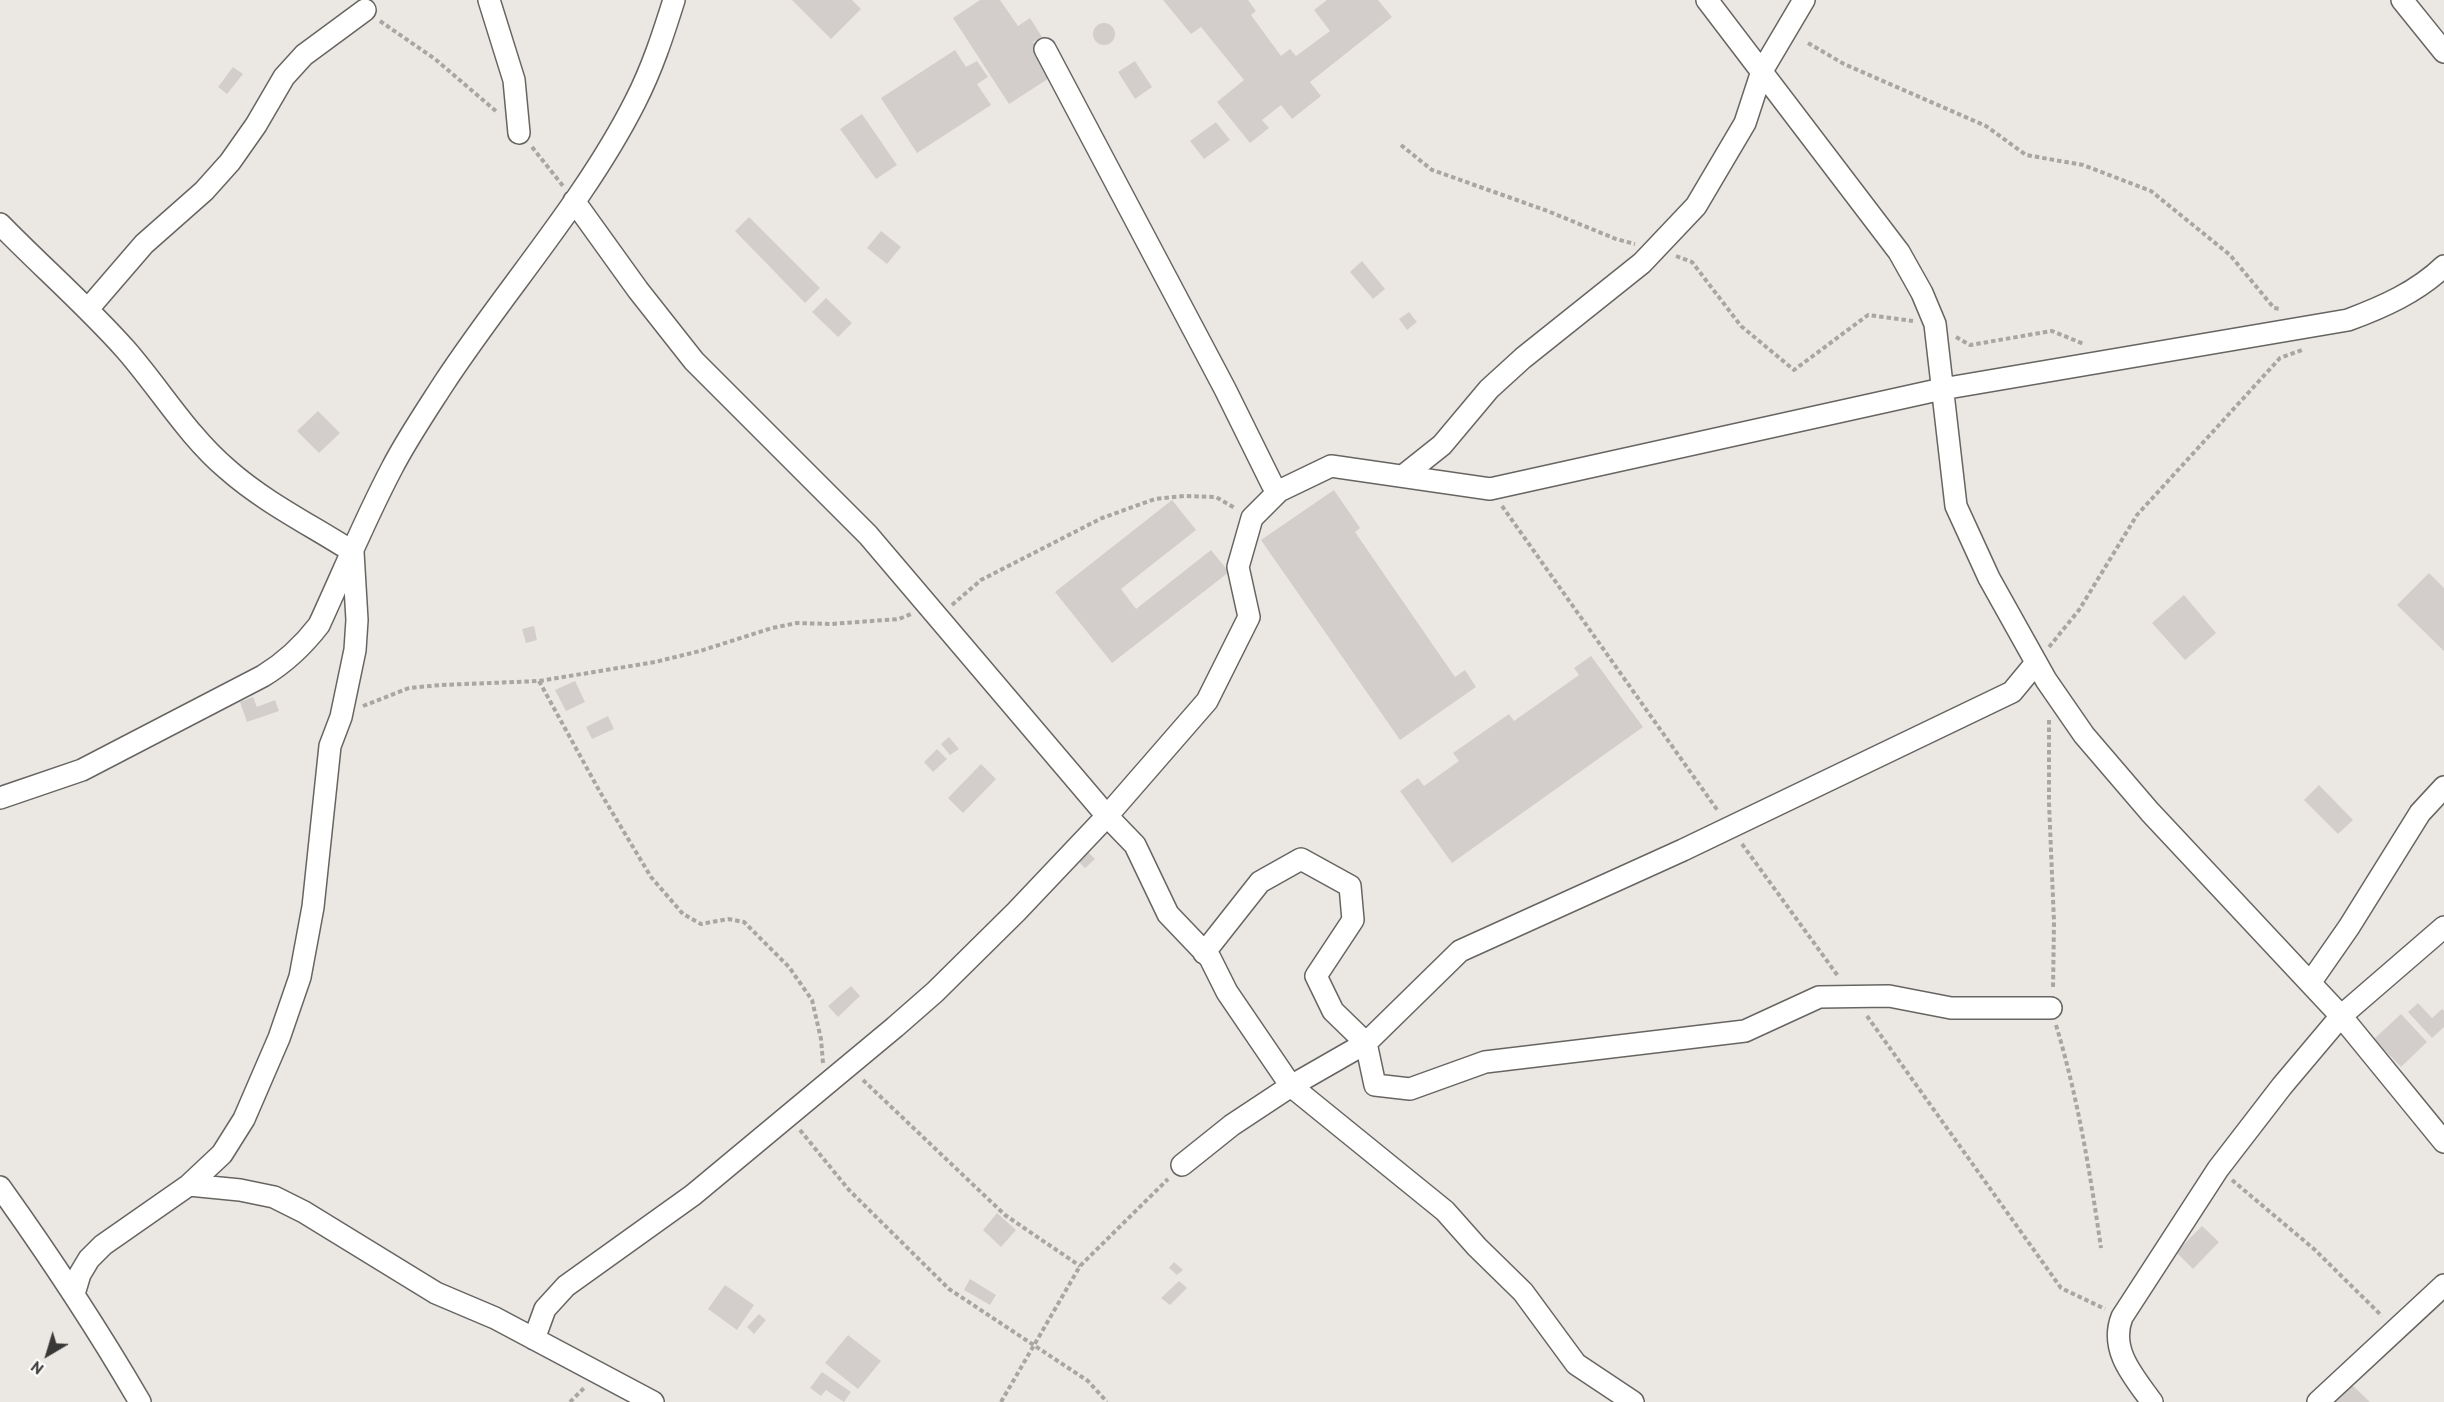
<!DOCTYPE html>
<style>
body{margin:0}
#map{position:relative;width:2444px;height:1402px;overflow:hidden;background:#ebe8e4;font-family:"PT Sans",sans-serif}
canvas{display:block}
.north{position:absolute;left:18px;top:1324px;width:60px;height:60px;-webkit-text-stroke:4px #fff;paint-order:stroke;rotate:218deg;font-size:16px;font-weight:700;line-height:24px;text-align:center;color:#393837}
.north::after{content:'';display:block;margin:auto;width:21px;height:27px;background:#393837;clip-path:polygon(50% 0,100% 100%,50% 72%,0 100%)}
</style>
<div id="map">
<canvas width="2444" height="1402"></canvas>
<div class="north">N</div>
</div>
<script>
const ctx = document.querySelector('canvas').getContext('2d');
ctx.lineJoin = 'round';
function fill(path, color) {
  ctx.fillStyle = color;
  ctx.fill(path, 'evenodd');
}
function strokePath(path, color, width, dash) {
  ctx.strokeStyle = color;
  ctx.lineWidth = width;
  ctx.lineCap = dash ? 'butt' : 'round';
  ctx.setLineDash(dash || []);
  ctx.stroke(path);
}
const building = new Path2D(`
 M792,0H852L861,9L831,39Z
 M980,0H1000L1018,26L1030,18L1042,37L1033,42L1054,75L1009,104L953,18Z
 M1163,0H1248L1256,11L1251,15L1281,56L1290,49L1296,56L1330,31L1314,10L1327,0H1378L1392,17L1310,82L1321,96L1292,119L1281,105L1262,120L1269,128L1250,143L1217,102L1244,80L1201,27L1191,34Z
 M1093 34a11 11 0 1 1 22 0a11 11 0 1 1-22 0Z
 M955,50L966,67L977,61L988,77L977,84L991,105L917,153L881,98Z
 M1135,61L1152,87L1135,99L1118,72Z
 M233,67L243,74L227,94L218,87Z
 M862,114L897,165L876,179L840,129Z
 M1216,122L1230,140L1204,159L1190,141Z
 M749,217L820,288L805,303L735,231Z
 M881,231L901,247L887,264L867,248Z
 M1362,261L1385,289L1373,299L1350,272Z
 M826,298L852,323L838,337L812,312Z
 M1409,312L1417,322L1407,330L1399,319Z
 M318,411L340,433L319,453L297,431Z
 M1334,490L1360,528L1355,532L1455,677L1465,670L1476,687L1400,740L1261,540Z
 M1172,500L1196,530L1121,589L1136,609L1211,550L1229,572L1112,663L1055,592Z
 M2429,573L2444,588V651L2397,605Z
 M2184,595L2216,633L2185,660L2152,623Z
 M534,626L537,640L526,643L522,629Z
 M1591,656L1643,727L1452,863L1400,791L1418,778L1424,786L1459,761L1453,753L1509,714L1514,721L1579,675L1574,668Z
 M575,681L585,702L566,711L555,690Z
 M253,697L257,707L275,700L279,711L247,722L240,702Z
 M608,716L614,729L592,739L586,727Z
 M949,737L959,749L950,755L941,744Z
 M937,749L947,759L933,772L924,762Z
 M981,764L996,779L963,813L948,798Z
 M2319,785L2353,820L2338,834L2304,800Z
 M1088,852L1095,859L1085,868L1078,861Z
 M851,986L860,996L838,1017L828,1006Z
 M2418,1003L2432,1018L2442,1009L2444,1011V1027L2432,1038L2408,1012Z
 M2401,1014L2427,1042L2401,1067L2374,1039Z
 M997,1213L1016,1230L1001,1247L983,1230Z
 M2202,1226L2219,1242L2193,1269L2176,1252Z
 M1174,1262L1183,1270L1177,1275L1169,1268Z
 M970,1279L996,1295L990,1305L964,1290Z
 M1179,1281L1187,1288L1170,1305L1161,1298Z
 M725,1285L754,1305L737,1330L708,1309Z
 M759,1314L766,1320L754,1334L747,1327Z
 M848,1335L881,1361L858,1389L825,1363Z
 M822,1372L851,1392L844,1402L826,1390L821,1396L810,1388Z
 M2350,1383L2370,1402H2331Z`);
const path = new Path2D(`
 M380,21L435,59L497,112
 M1808,43L1844,64L1986,126L2026,155L2083,165L2151,191L2230,255L2274,308L2281,309
 M1401,145L1432,170L1545,210L1616,239L1635,244
 M532,147L563,186
 M1676,256L1692,262L1741,326L1794,370L1868,315L1913,321
 M1956,337L1970,345L2052,331L2084,344
 M1502,506L1718,811
 M952,605L981,580L1102,518L1155,499L1184,496L1216,497L1235,508
 M2049,647L2079,610L2137,515L2280,358L2302,350
 M539,681L600,792L651,877L683,914L701,924L728,919L744,922L789,967L812,1000L821,1039L823,1063
 M363,706L409,688L441,685L539,681L655,662L700,651L772,628L797,623L831,624L899,619L911,614
 M2049,720V803L2054,922L2053,989
 M1742,844L1838,976
 M1867,1016L2061,1288L2105,1309
 M2056,1025C2078,1098 2090,1172 2101,1248
 M863,1080L1005,1215L1080,1266
 M800,1130L849,1190L949,1289L1088,1381L1107,1402
 M2232,1180L2314,1249L2382,1316
 M570,1402L584,1388
 M1001,1402L1080,1266L1168,1179`);
const minor = new Path2D(`
 M489,0L514,80L519,133
 M1707,0L1899,252L1922,293L1935,324L1956,506L1989,578L2046,680L2084,735L2150,812L2341,1016L2444,1142
 M2402,0L2444,52
 M1045,49L1225,389L1272,484L1279,491
 M574,201L638,290L694,361L868,535L1107,816L1135,845L1168,914L1210,958L1227,992L1291,1086L1445,1211L1477,1247L1523,1292L1576,1364L1633,1402
 M0,224C42,267 87,306 126,350C160,389 188,436 227,469C264,502 311,525 353,552L357,620L355,650L341,717L330,746L313,907L300,977L279,1038L244,1119L222,1154L189,1185L103,1245L89,1259L80,1274L74,1294
 M88,309L144,244L204,191L230,162L256,125L284,77L304,55L365,10
 M1403,476L1442,445L1489,389L1523,358L1642,263L1696,206L1745,123L1762,71L1804,0
 M0,798L82,770L263,676C286,662 302,647 319,625C343,573 365,519 392,468C407,439 426,411 444,383C505,290 585,201 635,102C652,69 663,35 674,0
 M1204,953L1260,882L1301,859L1350,886L1353,920L1316,976L1333,1011L1366,1043L1375,1085L1410,1089L1485,1062L1745,1031L1819,997L1889,996L1951,1008H2051
 M2310,983L2349,927L2420,813L2444,787
 M1182,1165L1232,1125L1291,1086L1366,1043L1460,951L1683,850L2012,692L2036,663
 M189,1185L240,1190L274,1197L304,1212L436,1293L495,1318L653,1402
 M0,1187C50,1257 97,1328 140,1402
 M534,1339L545,1309L566,1286L693,1195L895,1027L935,992L1016,912L1107,816L1207,701L1249,617L1238,567L1252,518L1279,491L1331,466L1490,489L1942,389L2348,320C2383,307 2417,292 2444,266
 M2152,1402C2134,1377 2109,1350 2122,1317L2218,1169L2282,1086L2341,1016L2444,927
 M2318,1402L2444,1285`);
fill(building, '#d3cecc');
strokePath(minor, '#676562', 24);
strokePath(path, '#a8a5a3', 4, [4.5, 3]);
strokePath(minor, '#fff', 21);
</script>
